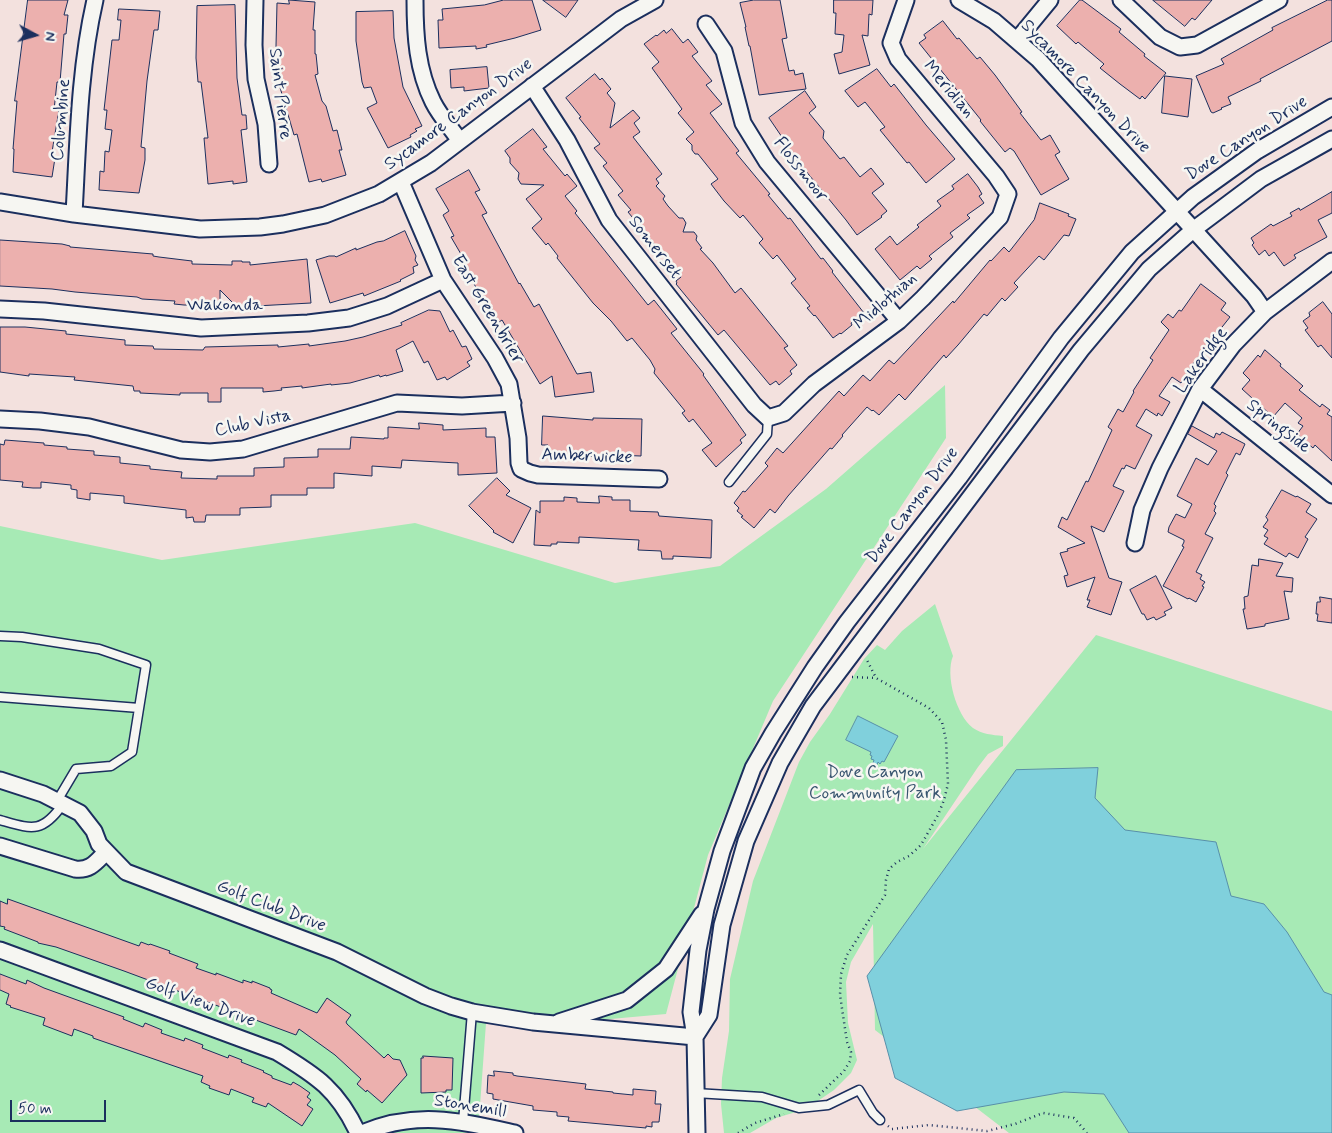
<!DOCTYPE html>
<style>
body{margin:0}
#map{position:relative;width:1332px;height:1133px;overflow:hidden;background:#f3e1de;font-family:Mynerve,sans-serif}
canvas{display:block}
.north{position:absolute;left:10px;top:10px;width:50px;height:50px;-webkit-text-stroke:4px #f6f6f2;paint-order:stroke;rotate:96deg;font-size:14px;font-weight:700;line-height:20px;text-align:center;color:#1b2f5e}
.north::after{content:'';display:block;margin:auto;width:18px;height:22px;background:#1b2f5e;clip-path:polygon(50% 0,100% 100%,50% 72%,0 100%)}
.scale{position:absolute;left:10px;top:1100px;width:96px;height:22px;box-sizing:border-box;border:2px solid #1b2f5e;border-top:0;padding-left:6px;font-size:15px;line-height:18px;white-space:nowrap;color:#1b2f5e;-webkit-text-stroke:4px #f6f6f2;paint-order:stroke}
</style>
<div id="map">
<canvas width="1332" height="1133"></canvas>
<div class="north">N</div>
<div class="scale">50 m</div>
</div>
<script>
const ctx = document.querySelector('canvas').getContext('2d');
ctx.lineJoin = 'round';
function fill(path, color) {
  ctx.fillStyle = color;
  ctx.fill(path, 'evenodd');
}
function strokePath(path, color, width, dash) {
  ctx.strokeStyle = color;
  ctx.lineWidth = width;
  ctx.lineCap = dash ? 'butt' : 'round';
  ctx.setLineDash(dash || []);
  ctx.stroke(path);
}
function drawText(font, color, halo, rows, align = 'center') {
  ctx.font = font + ' Mynerve,sans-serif';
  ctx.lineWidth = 5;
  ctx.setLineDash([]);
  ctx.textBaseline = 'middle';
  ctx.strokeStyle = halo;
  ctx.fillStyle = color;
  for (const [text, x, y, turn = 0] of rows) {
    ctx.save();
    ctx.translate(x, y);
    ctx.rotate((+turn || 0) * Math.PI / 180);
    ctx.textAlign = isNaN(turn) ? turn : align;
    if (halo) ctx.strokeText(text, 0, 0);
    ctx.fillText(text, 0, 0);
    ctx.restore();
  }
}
const green = new Path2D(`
 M945,385L946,438L773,701L708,855L666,1014L555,1024L486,1023L478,1133H0V526L162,560L415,523L615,583L720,566L826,489Z
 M935,604L953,656C945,675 956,715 973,728C982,734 992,735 1003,736V746L988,754L978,767L923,849L1096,635L1332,711V1133H1009L875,1030L873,924L851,962L846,982L848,1023L857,1060L851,1073L834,1090L806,1109L776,1118L750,1133H724L721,1104L722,1078L729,1031L730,979L753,881L799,762L810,742L830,714L864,659L877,645L885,650L902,631Z`);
const water = new Path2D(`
 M858,716L898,736L884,762L882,761L880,764L878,762L877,765L873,763L874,760L871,759L872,756L870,755L871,752L846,740Z
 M1098,768L1095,798L1125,830L1216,842L1231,896L1264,904L1287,932L1324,992L1332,995V1133H1129L1104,1094L1064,1092L957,1111L895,1078L867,976L1016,770Z`);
const building = new Path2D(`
 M28,0H68L64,15H68L66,34H64L60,82H57L54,110H59L51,158H55L52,177L13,172L14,149H13L17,101H15Z
 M289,0L315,2L313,30H315V54H316L318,74L315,75L322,101L326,106L333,131L337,130L342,150H339L346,175L322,182L321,179L309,182L297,134L294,135L279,84L276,46L277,3L289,4Z
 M504,0H532L541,30L515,38L486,45L487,47L476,49V46L439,48L438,20H443L442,9L484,5Z
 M543,0H578L566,17Z
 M754,0H780L787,38L782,39L789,71L794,70L795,75L803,73L806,89L759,95L750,46H749L745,27H746L740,3Z
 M834,0H873L872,15L869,14L868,36L862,35L870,65L839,74L834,54L842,52L844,35L835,34L836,13H834Z
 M1080,0H1082L1121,29L1119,32L1145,54L1144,56L1166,73L1145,99L1142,96L1140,99L1120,84L1100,68L1104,64L1078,42L1076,44L1057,26Z
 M1153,0H1212L1195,20L1192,18L1185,26Z
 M1328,0H1332V41L1260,79L1261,81L1228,97L1231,104L1221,108L1222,109L1213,113L1211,112L1196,76L1224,64L1221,59L1273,30L1272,28Z
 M235,5L237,78L242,115H246L247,129L241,130L247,182L233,184V181L208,184L204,138H208L201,82H198L196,58L197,6Z
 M119,9L160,11L158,30H154L147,81L141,147L145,148V160L139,193L99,190L100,171L104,172L105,151L109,152L112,130L105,129L107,110H104L112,40H119L121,20H118Z
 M393,11L394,38L403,87L422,126L415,129L417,131L410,135L411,137L388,148L367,108L377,103L371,87L364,88L362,82L356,41V12Z
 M943,21L957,39L959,38L977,59L980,57L995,75L1022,112L1020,113L1041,140L1050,135L1060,152L1055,155L1069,179L1041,195L1014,151L1010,148L1005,152L992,136L980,121L981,120L919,43L926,38L924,35Z
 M672,29L683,43L688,39L698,52L692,56L712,81L706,85L722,104L710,113L739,151L736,153L770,194L768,195L788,219L790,218L821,259L823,258L833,271L832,272L864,313L851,323L852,325L841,334L840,333L833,338L815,315L814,316L807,308L810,306L791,283L796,279L777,255L773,259L759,243L763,239L743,215L740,218L724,201L711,184L718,179L698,154H695L692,150V145L686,139L694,132L678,113L682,109L652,68L659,62L644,44L656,35L657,36L664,30L666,33Z
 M487,67L489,88L464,91V87L451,88L450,70Z
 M877,69L891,87L894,84L926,125L955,159L926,183L909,162L907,163L880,130L885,127L865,102L858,107L845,91Z
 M595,74L600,80L602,78L611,89L607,93L615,103L610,128L633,110L640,118L634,123L640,132L633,137L662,174L656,179L659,183L656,186L665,196L663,199L668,206L679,218H683L686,223L683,232H694L697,236L696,240L702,248L700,249L713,263L735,293L741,288L788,346L784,348L797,365L790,371L792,374L779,385L776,381L770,385L724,330L718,335L676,284L677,283L676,281L681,277L628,212L631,210L618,195L623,191L603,166L607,163L594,148L600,144L579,118L581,117L566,98Z
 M1165,76L1192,79L1188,117L1162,113Z
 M805,91L816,107L809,113L824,131L823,138L840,159L844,157L860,177L871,168L884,184L872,193L887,211L881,216L882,217L857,235L846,220L782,142L784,140L769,118Z
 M533,129L547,147L543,149L565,176L567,174L577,186L565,196L577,211L575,213L648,305L654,300L677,329L671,333L704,374L703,375L746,435L740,440L742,443L716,467L702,450L712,443L693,419L689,422L682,413L685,411L654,373L655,369L650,360L632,338L627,341L611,321L593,303L557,258L558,256L548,243L546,245L532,228L542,219L526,199L544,185L521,184L518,179L519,173L510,163V158L505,151Z
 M469,170L480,190L475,192L487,213L482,215L519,284L520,283L534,307L539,304L577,374L591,372L594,392L555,397L552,376L540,384L502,320L499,322L486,299L483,300L473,282L462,263L465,261L451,237L454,236L443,215L449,211L436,189Z
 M968,174L978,187L982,194L979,196L984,203L967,215L970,218L950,233L953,237L929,256L932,259L920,269L917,266L900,280L875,249L890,236L897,245L919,227L917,225L941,206L937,201L954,189L952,186Z
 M1332,192V213L1318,220L1327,237L1294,255L1296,258L1284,266L1274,252L1269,256L1265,250L1259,255L1252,245L1254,243L1251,238L1271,224L1273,226L1292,216L1290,213L1299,208L1300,210Z
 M1040,203L1069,214L1068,216L1076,219L1069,236L1064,235L1044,260L1039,256L1014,283L1018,287L1005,301L1002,298L987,316L984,314L958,345L946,358L944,355L905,400L899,394L897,396L879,415L873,410L872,411L867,407L842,435L843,436L832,449L830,448L788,496L775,513L770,509L754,528L741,517L743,516L737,511L739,508L734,503L743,491L745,492L768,466L765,463L777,448L783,453L839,391L844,396L863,375L870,381L889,360L894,364L953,301L954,303L990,260L991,261L1004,247L1009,252L1034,220Z
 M405,231L416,256L415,260L418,265L413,267L414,273L400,280L401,281L364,296L363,293L330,303L316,260L329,256H335L336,257L356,248V250L377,242L383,241Z
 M0,240L62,244L70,246V247L153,254V256L159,257L192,261V264L232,265V261H242V262H250V265L307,259L311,303L237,307L220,290V306L184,305L174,304L175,301L142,299L137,297L75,292L52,289L0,286Z
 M1201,284L1226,303L1221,310L1230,317L1192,365L1181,383L1172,377L1159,396L1170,402L1162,416L1158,413L1157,416L1146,409L1136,426L1152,435L1135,469L1126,465L1124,469L1122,468L1113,486L1124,491L1104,532L1091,526L1109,578L1122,582L1111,615L1087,607L1090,600H1087L1095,577L1067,587L1064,576L1068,575L1060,553L1068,551L1067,549L1085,543L1058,527L1062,517L1067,520L1086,481L1088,482L1112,430L1108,427L1118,409L1123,412L1134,392L1133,391L1153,360L1150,358L1169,330L1161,322L1168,314L1173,318L1179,310L1181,311Z
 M1323,302L1332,314V358L1321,345L1318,347L1305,330L1308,328L1303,321L1310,316L1309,313Z
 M429,310L440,311L450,332L453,330L462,347L466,346L472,359L467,362L470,366L447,380L445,377L437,380L428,361L424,363L413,341L396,350L403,371L386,376V375L380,377L379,375L350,383L331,385V384L302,388V386L281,388L282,390L274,391L263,392V388H221V402H208V393H180V395L140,393V391H134L133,386L74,380L75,377L29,374V376L0,372V327H25L66,331V334L125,340V345L153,346L154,349L203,350L205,347L278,345V347L309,344V346L345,341L363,337L402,325L401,323Z
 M1265,350L1281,364L1280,366L1303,386L1299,390L1320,407L1322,404L1330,410L1327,414L1332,417V461L1315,445L1313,448L1297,434L1303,426L1298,423L1302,418L1285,403L1273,417L1242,389L1250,380L1243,373L1258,355L1260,357Z
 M543,416L593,420V418L642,419L641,456L615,455V457L547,455L548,445H542Z
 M419,423L443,425V430L486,428V437H495L497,473L458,475V463L402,460L401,468L372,466V476L334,473V488H307V495H271V507L240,508V515H206L205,522H194L193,517L186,518V510L124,503V496L90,493V500L77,498V490L71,489V485L41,482V488H33L22,487L23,482L0,480V444L4,445L5,440L44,443V445L67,447V449L94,451V455L120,457V463L150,466V469L182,472L181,478L217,479V476H254V468L284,467V458L318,457V449H350L351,437L384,439V438H388V427L419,429Z
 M1192,426L1214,438L1216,433L1220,435L1222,432L1245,444L1240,455L1236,453L1226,473L1228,475L1214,504L1216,506L1214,511L1216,513L1205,534L1213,538L1196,572L1202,575L1200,579L1205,582L1202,586L1204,587L1196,602L1189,598L1188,599L1163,586L1184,547L1182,546L1184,542V540L1168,532L1169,527L1176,514L1185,518L1192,504L1177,496L1196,458L1208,465L1217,451L1188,434Z
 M497,478L510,491L506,495L531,508L513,543L493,532L494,531L469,506Z
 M1282,490L1296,497L1297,496L1311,504L1306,512L1317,519L1305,537L1308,539L1298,558L1289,553L1286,557L1264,544L1268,538L1264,536L1268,530L1263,527L1268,520L1266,517Z
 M599,496L612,497V500H630V511L658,512L659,516L712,520L711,558L673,556V559H662L661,551L638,550L639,540L579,537V543L557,542V544H551V546L534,545L536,510L540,513V501H564V497L577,498V502L599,503Z
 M1259,559L1283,563L1276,576L1293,578L1292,592L1284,591L1289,619L1265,624V626L1247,629L1243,609H1245L1244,597L1248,596L1252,565L1258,566Z
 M1156,576L1172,608L1164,612L1166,615L1156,620L1154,617L1147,620L1144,614H1142L1130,590Z
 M1320,597L1332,599V623L1317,621L1318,614H1316L1317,602H1320Z
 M8,899L139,946L141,942L149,945L150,944L170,951L169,953L198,964L196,968L216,975V973L243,983V980L252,983V981L270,988V989L272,990L271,993L317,1013L327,998L351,1015L346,1022L347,1024L384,1058L388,1054L393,1059L400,1060L407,1075L382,1103L367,1090L366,1092L357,1084L361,1079L335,1055L299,1029L296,1035L124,971L56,947L38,943V942L4,929L5,927L0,926V901L7,904Z
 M0,974L26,984L27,980L44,988L124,1017L123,1019L143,1027L145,1023L162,1030L161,1033L184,1041L185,1038L203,1045L202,1048L228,1058L229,1055L242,1060L241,1062L264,1071L263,1072L272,1076V1078L291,1085L293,1082L300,1086L310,1093L307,1097L311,1100L307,1105L313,1109L302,1126L268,1103L266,1107L252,1102L254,1098L231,1089L229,1095L209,1088L210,1086L201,1082L203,1076L93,1038V1036L74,1029L72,1036L43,1025L45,1018L10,1007L11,1006L6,1004L9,994L0,990Z
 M423,1056L453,1058L452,1090H446V1092L421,1093V1058H423Z
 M494,1071L513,1073V1075L517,1076L586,1084L585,1089L613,1092V1093L633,1095V1089L656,1091L655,1104H661L659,1122H652V1127L646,1126V1128L568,1121L569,1117L557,1116V1112L533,1110V1106L493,1099V1094L487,1093L488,1075L494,1076Z`);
const path = new Path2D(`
 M852,677L876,678
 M819,1095L844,1071L850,1061L851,1052L847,1042L840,995L841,974L847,955L885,895L886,880L889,869L897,862L909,856L921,845L938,815L944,800L948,784L946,740L942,722L929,708L876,678L866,658
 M888,1126L892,1129L929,1125L987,1131L1015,1124L1043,1113L1074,1118L1087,1133
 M738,1133L755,1123L784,1114`);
const lane = new Path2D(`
 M729,482L767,434L768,418
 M0,636L22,637L99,649L146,665L132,752L111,766L76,769L57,801
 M0,697L139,708
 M0,820C32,829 42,834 63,804
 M695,1093L762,1097L799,1108L828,1105L859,1090L873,1113L880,1120
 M463,1122L472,1012`);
const street = new Path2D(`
 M255,0L254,45L256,79L266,124L269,164
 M415,0C415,35 417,70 433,102C440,116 451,128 460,141
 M959,0L994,21L1038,59L1254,296L1265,312
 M1121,0L1160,37L1180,47L1197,45L1279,0
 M706,24L724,51L743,123L767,162L899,321
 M1017,40L1050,0
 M532,86L567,140L609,220L754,405L768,418L784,413L814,384L899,321L923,298L1000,217L1008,194L996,176L898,59L891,43L906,0
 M401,182L443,280L495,358L509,384L518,438L519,463L521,469L530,473L538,475L659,479
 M0,202L74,214L200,229L260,227L283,224L325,215L379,194L431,163L600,35L621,19L655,0
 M74,214C78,143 79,70 95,0
 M0,309L44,311L201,328L308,323L349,318L387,306L443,280
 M1200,389L1332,495
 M0,419L40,421L89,427L181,450L210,452L243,449L397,403L462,406L513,403
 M1135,543L1142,510L1160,468L1200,389L1233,345L1265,312L1332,261
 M0,780L43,794L80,813L94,831L99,844L126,872L337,952L425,996L451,1006L472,1012L533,1022L695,1037
 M0,846L75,869C90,871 96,862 106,852
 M0,950L277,1052C317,1076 338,1090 358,1133
 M559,1022L627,1000L666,969L702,914
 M695,1037L709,1015L722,925L746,841L780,763L813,706L1081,350L1149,269L1193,230L1261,179L1332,139
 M362,1133C417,1110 460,1121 515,1133
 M697,1133L695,1037L691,1012L698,950L706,909L722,851L753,768L773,733L815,667L847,622L959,478L1061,338L1132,252L1193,197L1257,151L1332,107`);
const streetNames = [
 ["Sycamore Canyon Drive",1085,87,46],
 ["Meridian",948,90,50],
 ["Saint Pierre",279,94,83],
 ["Sycamore Canyon Drive",459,115,-36],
 ["Columbine",62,120,-85],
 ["Dove Canyon Drive",1247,139,-33],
 ["Flossmoor",800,170,52],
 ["Somerset",654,248,52],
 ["Midlothian",886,302,-41],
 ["Wakonda",225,306],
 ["East Greenbrier",487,310,59],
 ["Lakeridge",1202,361,-54],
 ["Club Vista",253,424,-12],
 ["Springside",1278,427,38],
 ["Amberwicke",587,457,2],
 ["Dove Canyon Drive",913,506,-53],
 ["Golf Club Drive",271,907,21],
 ["Golf View Drive",200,1003,20],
 ["Stonemill",470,1107,9]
];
const parkNames = [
 ["Dove Canyon",875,773],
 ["Community Park",875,794]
];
fill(green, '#a7eab5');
fill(water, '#80d0dc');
strokePath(water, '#5890aa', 1);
fill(building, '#ecb0ae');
strokePath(building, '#1b2f5e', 1);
strokePath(lane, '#1b2f5e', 11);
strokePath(street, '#1b2f5e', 19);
strokePath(path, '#1b2f5e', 2.5, [1, 4]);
strokePath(lane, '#f6f6f2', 8);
strokePath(street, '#f6f6f2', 15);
drawText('18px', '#1b2f5e', '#f6f6f2', streetNames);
drawText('18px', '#37546f', '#f6f6f2', parkNames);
</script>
